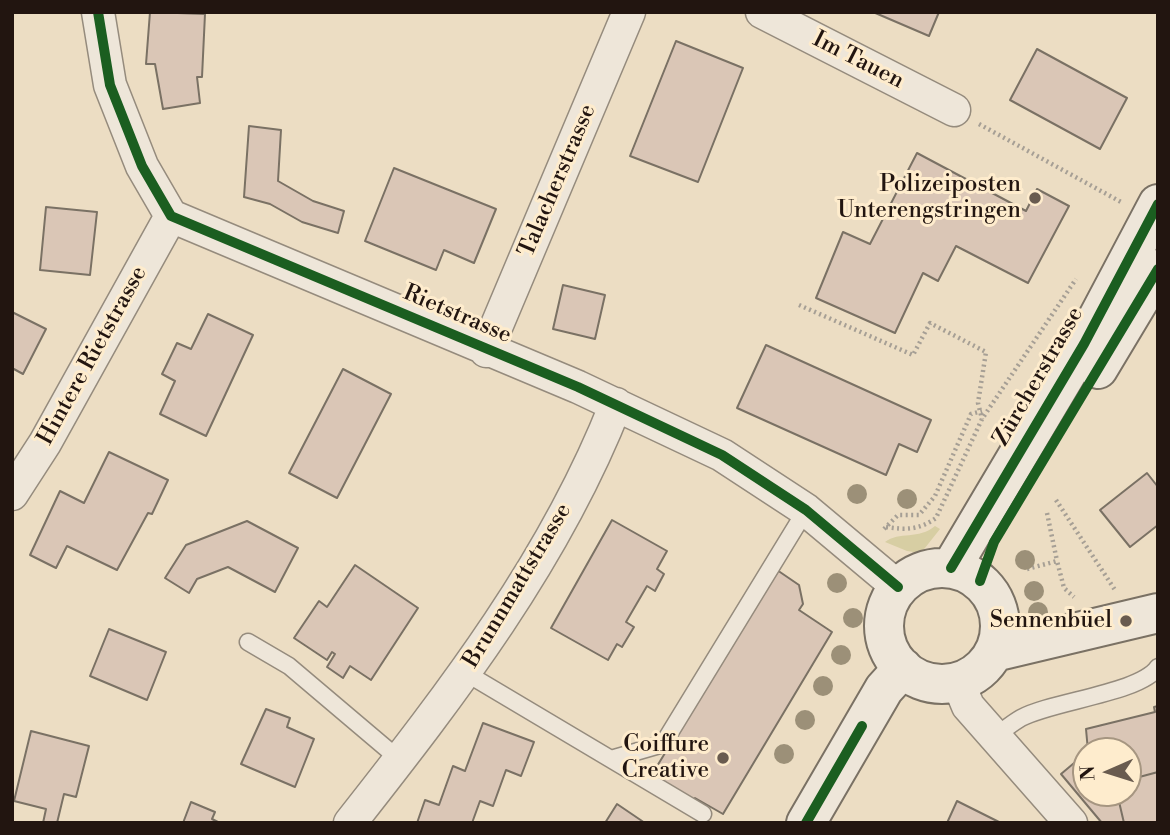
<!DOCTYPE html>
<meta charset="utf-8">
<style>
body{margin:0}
#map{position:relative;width:1170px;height:835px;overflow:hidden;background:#ecddc3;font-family:"Libre Bodoni",serif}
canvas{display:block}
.frame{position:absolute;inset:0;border:14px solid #221510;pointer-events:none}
.north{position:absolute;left:1072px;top:737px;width:70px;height:70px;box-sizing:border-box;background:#feeccd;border:2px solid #a69681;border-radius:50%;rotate:267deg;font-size:19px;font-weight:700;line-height:28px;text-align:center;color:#221510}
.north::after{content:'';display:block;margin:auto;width:24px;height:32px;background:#695b4f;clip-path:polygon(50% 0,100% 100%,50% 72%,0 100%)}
</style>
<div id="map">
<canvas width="1170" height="835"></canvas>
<div class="frame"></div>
<div class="north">N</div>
</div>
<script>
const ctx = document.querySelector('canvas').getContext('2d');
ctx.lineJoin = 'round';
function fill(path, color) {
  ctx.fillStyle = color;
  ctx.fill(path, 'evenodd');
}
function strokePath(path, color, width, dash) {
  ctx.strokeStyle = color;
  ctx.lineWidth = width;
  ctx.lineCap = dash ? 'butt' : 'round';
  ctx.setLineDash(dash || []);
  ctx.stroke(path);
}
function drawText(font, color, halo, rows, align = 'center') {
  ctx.font = font + ' "Libre Bodoni",serif';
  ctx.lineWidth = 6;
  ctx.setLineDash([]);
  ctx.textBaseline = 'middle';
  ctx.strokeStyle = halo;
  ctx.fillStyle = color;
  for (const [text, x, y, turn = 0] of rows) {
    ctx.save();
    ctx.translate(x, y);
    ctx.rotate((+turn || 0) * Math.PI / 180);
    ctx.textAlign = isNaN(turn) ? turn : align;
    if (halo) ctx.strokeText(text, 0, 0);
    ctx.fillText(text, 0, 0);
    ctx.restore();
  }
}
const green = new Path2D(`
 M935,526L940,529L921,553L907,551L885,542C899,531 919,540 935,526Z`);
const building = new Path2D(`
 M150,12L205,14L202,77H197L200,103L163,109L155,64H146Z
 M873,12H939L929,36Z
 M676,41L743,68L698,182L630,156Z
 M1037,49L1127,98L1100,149L1010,100Z
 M249,126L281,130L278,181L313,201L344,211L338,233L302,222L270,204L244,197Z
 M917,153L1026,211L1037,189L1069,206L1028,283L956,246L938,281L923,273L895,333L816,298L843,232L870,244Z
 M394,168L496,209L474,263L444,250L436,270L365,241Z
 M46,207L97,212L90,275L40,270Z
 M563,285L605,295L595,339L553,329Z
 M12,312L46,329L23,374L12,368Z
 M208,314L253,335L206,436L160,414L175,381L162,374L165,368L177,343L191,349Z
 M766,345L931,420L917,452L899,444L886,475L737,408Z
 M343,369L391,394L337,498L289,473Z
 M109,452L168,480L152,514L148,513L117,570L67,546L56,568L30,555L60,491L84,503Z
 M1147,473L1158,487V525L1130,547L1100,510Z
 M612,520L667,551L657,569L664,574L655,591L647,586L626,622L634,627L622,647L617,644L608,660L551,628Z
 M247,521L298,548L275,592L228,567L197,579L189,593L165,578L186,545Z
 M355,565L418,608L371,680L350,666L343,678L327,667L335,654L332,652L327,660L294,638L319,601L327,607Z
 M777,570L799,585L803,604L799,610L832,632L723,814L695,798L693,802L651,776Z
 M109,629L166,652L147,700L90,676Z
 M1158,706V772L1128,780V751H1088L1086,729L1155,712L1154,707Z
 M266,709L290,718L287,727L314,739L295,787L241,764Z
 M483,723L534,742L521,776L506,770L493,806L480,801L472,823H417L425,800L439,805L453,766L465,771Z
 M31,731L89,746L76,797L64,794L57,823H43L46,809L14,801Z
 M1086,753V793H1117L1124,823H1102L1061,774Z
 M1158,772V823H1124L1117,793H1128V780Z
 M957,801L1001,823H947Z
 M191,802L215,812L212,819L220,823H183Z
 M617,804L645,823H605Z`);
const path = new Path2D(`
 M979,124L1121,202
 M799,305L913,355L930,323L986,352L978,403L982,419
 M1056,500L1115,590
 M1047,513L1057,561
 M886,527C906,530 919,530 936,518L982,419L1076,279
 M884,529L898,515H919L935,496L971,414L982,411
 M1027,569L1057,561L1064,588L1074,597`);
const service = new Path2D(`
 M248,642L289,666L400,760
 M466,673L703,814
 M994,737C1003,731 1012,723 1021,718C1052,701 1141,693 1158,667
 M611,759L663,744L806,510`);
const minor = new Path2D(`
 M98,12L110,85L142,166L171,216L578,387L722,455L806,510L898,587
 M762,12L954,110
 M486,351L629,12
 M12,494L45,443L171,216
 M958,682L968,706L1071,823
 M350,823C453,692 555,560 616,404`);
const secondary = new Path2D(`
 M1098,369L1158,269
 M951,568L1084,344L1158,204
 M884 626a58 58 0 1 1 116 0a58 58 0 1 1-116 0Z
 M994,652L1158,613
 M806,823L884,689L903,668`);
const cycleway = new Path2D(`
 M98,12L110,85L142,166L171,216L578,387L722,455L806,510L898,587
 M951,568L1084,344L1158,204
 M980,581L994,542L1158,269
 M806,823L862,726`);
const trees = [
 [857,494],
 [907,499],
 [1025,560],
 [837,583],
 [1034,591],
 [1038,612],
 [853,618],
 [841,655],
 [823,686],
 [805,720],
 [784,754]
];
const markers = [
 [1035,198,7,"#695b4f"],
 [1126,621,7,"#695b4f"],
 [723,758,7,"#695b4f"]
];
const streetNames = [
 ["Im Tauen",858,61,27],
 ["Talacherstrasse",558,181,-67],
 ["Rietstrasse",457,315,23],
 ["Hintere Rietstrasse",93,356,-61],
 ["Zürcherstrasse",1039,377,-60],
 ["Brunnmattstrasse",518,586,-59]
];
const poiNames = [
 ["Polizeiposten",1021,185],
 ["Unterengstringen",1021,211],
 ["Sennenbüel",1112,621],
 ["Coiffure",709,745],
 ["Creative",709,771]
];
fill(green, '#d7cea3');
fill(building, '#dac6b6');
strokePath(building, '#7a7164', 2);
strokePath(service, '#958b7d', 19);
strokePath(minor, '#958b7d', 35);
strokePath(secondary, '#7a7164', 42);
strokePath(path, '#a69f95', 4.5, [2, 3.5]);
strokePath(service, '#eee6d9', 16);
strokePath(minor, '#eee6d9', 32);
strokePath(secondary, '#eee6d9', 38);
strokePath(cycleway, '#1b5e20', 10);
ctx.fillStyle = '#9c9078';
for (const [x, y] of trees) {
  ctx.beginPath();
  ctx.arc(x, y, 10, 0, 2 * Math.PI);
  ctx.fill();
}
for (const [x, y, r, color] of markers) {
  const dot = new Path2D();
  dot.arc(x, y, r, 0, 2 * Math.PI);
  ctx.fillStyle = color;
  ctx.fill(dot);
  strokePath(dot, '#feeccd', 2.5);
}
drawText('23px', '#221510', '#feeccd', streetNames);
drawText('23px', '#221510', '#feeccd', poiNames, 'right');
</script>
